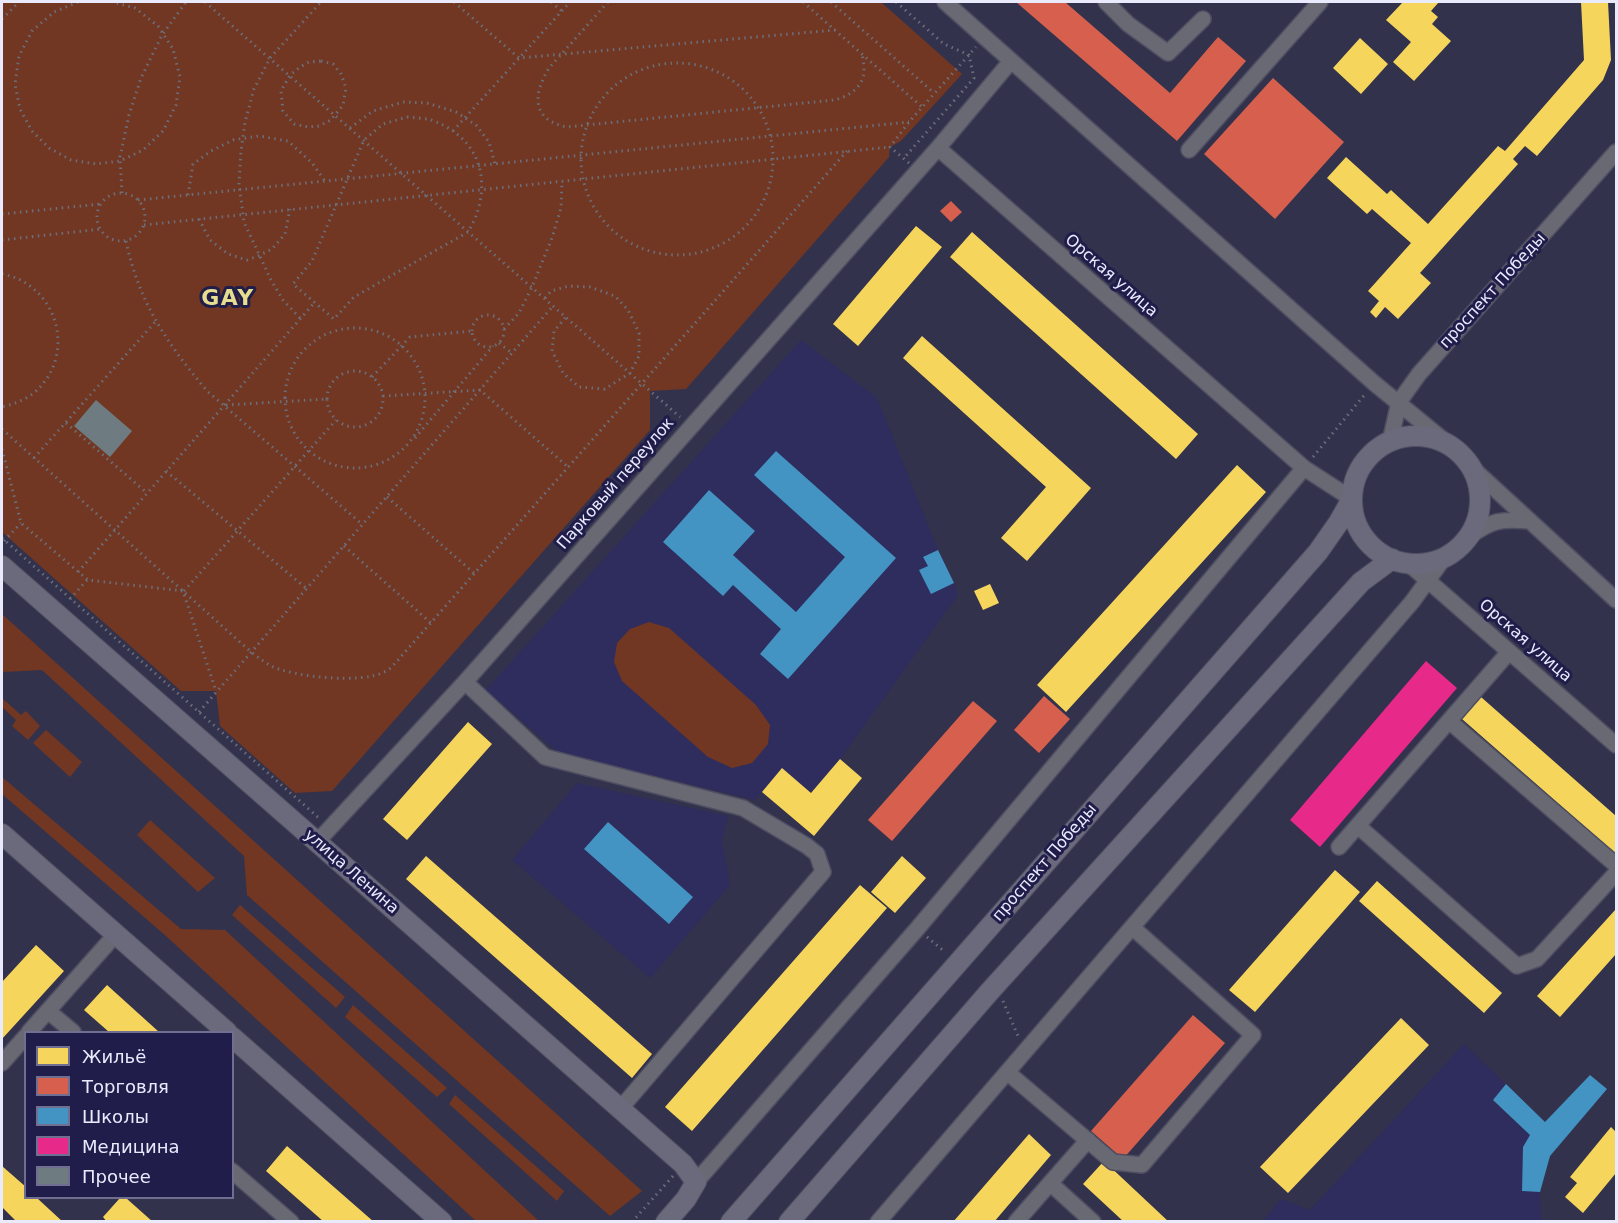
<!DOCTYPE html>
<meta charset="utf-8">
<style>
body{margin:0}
#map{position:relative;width:1618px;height:1223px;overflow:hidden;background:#33324c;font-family:"DejaVu Sans",sans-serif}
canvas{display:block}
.frame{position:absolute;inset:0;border:3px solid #e9ebfd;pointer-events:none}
.legend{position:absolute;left:24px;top:1031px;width:210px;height:168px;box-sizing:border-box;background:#201d4b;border:2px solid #706f92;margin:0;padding:8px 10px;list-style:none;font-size:18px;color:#e9ebfd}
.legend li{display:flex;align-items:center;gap:12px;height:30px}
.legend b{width:30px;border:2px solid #706f92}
</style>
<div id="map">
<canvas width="1618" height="1223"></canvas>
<div class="frame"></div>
<ul class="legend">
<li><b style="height:16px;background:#f6d55c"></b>Жильё</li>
<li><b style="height:16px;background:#d6604d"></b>Торговля</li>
<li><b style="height:16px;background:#4393c3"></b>Школы</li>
<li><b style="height:16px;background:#e7298a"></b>Медицина</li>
<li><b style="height:16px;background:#6e7b80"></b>Прочее</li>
</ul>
</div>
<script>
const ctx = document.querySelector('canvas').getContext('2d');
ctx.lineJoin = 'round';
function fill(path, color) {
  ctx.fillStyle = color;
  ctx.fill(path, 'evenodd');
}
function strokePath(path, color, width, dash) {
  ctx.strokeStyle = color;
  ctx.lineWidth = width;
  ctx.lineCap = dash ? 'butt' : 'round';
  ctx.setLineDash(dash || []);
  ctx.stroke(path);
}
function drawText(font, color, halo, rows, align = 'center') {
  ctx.font = font + ' "DejaVu Sans",sans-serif';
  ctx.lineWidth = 6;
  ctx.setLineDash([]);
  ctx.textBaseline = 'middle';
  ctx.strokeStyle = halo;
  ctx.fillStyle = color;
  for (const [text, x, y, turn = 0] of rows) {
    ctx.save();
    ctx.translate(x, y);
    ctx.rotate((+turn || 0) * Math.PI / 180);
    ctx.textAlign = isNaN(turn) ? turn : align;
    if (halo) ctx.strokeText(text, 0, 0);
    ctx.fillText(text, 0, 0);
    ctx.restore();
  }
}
const built = new Path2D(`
 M801,340L877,398L938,550L954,583L958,595L840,759L811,793L782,769L755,800L559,753L486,690Z
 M577,783L728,816L722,840L730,885L650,978L512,860Z
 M1464,1044L1506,1084L1493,1101L1530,1135L1523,1191L1540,1192L1541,1221L1262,1222L1281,1199L1310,1210Z`);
const green = new Path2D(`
 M2,2H881L962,74L901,141L890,147L889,157L686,389L650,391V430L332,791L295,793L220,726L216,691H181L2,532Z
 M2,614L642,1191L610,1216L247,895L244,856L42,670L2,672Z
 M649,622L669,628L756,705L770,725L768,744L752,763L732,768L708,757L622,681L614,662L617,643L630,629Z
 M2,698L21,715L26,711L40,726L28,740L12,726L16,720L2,707Z
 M46,730L82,762L70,777L33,743Z
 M2,777L181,929L225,930L539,1221H476L166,936L2,794Z
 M150,820L215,878L198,892L137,835Z
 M240,905L345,997L336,1008L232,915Z
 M353,1005L447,1088L437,1097L345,1017Z
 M455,1095L564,1191L557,1201L449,1104Z`);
const homes = new Path2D(`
 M1403,2H1439L1431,11L1438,17L1432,24L1451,41L1414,81L1393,62L1411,42L1386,20Z
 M1581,2H1608L1611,60L1603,80L1537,156L1525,146L1513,159L1518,164L1420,273L1431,283L1398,319L1385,307L1376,318L1370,312L1379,301L1368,291L1411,243L1372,209L1367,214L1327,178L1346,157L1387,194L1391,190L1428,224L1498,146L1505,151L1584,60Z
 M1360,38L1388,64L1361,94L1333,68Z
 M916,226L942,247L858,346L833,324Z
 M972,232L1198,434L1176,459L950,257Z
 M922,336L1091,488L1027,561L1001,538L1046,487L903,358Z
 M1237,465L1266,492L1066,712L1037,685Z
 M990,584L999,603L983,610L974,591Z
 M1481,697L1616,816V854L1462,719Z
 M468,722L492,744L407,840L383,819Z
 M840,759L862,778L814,836L762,792L782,768L811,793Z
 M426,856L652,1054L632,1078L406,879Z
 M902,856L926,878L895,913L871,892Z
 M1335,870L1360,892L1255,1012L1229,990Z
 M1377,881L1502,993L1484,1013L1359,901Z
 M860,885L887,908L692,1131L665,1107Z
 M1616,909V954L1560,1017L1537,996Z
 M36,945L64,971L2,1039V982Z
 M107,985L159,1032H109L84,1010Z
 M1401,1018L1429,1045L1288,1193L1260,1167Z
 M1611,1127L1616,1132V1173L1583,1213L1565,1197L1577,1183L1570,1177Z
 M1029,1134L1051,1155L994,1222H953Z
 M287,1146L374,1222H324L266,1171Z
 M1104,1161L1169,1222H1124L1083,1184Z
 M2,1166L26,1187V1198H37L63,1222H17L2,1207Z
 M120,1198H126L153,1222H107L103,1217Z`);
const shops = new Path2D(`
 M1016,2H1065L1170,93L1218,37L1246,61L1177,141Z
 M1273,78L1344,142L1275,219L1204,154Z
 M951,201L962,212L951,222L940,211Z
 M1044,696L1070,719L1039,753L1014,730Z
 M973,701L997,721L892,841L868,820Z
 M1193,1015L1225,1043L1123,1159L1091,1131Z`);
const schools = new Path2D(`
 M776,451L896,558L788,679L760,654L781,629L733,585L723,596L663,542L709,490L755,531L733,555L796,612L845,557L754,475Z
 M938,550L954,583L931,594L919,570L928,566L923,557Z
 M608,822L693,897L669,924L584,849Z
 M1590,1075L1607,1089L1550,1156L1540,1192L1522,1191L1523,1147L1530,1135L1493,1100L1506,1084L1545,1122Z`);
const health = new Path2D(`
 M1426,661L1457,688L1320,847L1290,820Z`);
const building = new Path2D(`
 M96,400L132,431L110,457L74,426Z`);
const path = new Path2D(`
 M78,2L54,12L32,31L19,56L15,84L20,109L32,131L49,148L71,160L96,164L120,161L143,150L163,131L176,105L180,77L173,49L158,26L135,8L113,2
 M205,2L680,417
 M454,2L519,58L835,30
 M551,2L562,11
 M608,2L549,68C533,94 531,120 567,127L834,100C848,97 864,87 864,70C864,65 863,59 862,54
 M803,2L922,107
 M831,2L934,93
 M896,2L944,44L969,55L974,78L904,158
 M2,19L19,2
 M321,61L333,64L341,74L346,88L343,105L331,120L319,126L308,127L294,124L283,111L281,91L290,75L300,67L309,62Z
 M581 159a96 96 0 1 1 192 0a96 96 0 1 1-192 0Z
 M407,117C415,118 424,118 431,120C472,134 490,169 478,210C476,217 472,225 468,232L354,297L334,319L293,284L312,261L364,140L383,124Z
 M350,128L373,111L403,102L427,103L456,112L476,125L489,142L495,164
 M453,131L570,2
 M909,163L890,147L909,122L976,47
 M97 217a24 24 0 1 1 48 0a24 24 0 1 1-48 0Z
 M122,193L120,157L129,115L141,78L162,35L186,2
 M188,195L193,164L211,151L233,140L259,136L288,141L312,163L325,181
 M138,200L909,122
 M2,214L101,204
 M199,219L210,240L228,254L247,260L258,256L272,249L285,234L290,209
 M144,225L890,147
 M2,240L101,229
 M126,241C139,303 167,343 207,391L363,525
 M2,274C57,284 78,354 35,392C25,400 14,404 2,407
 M545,298L551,291L569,286L590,287L615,296L628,310L639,333V356L630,373L605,389L579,387L563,373L552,351L554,331L566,317
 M472 331a16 16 0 1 1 32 0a16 16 0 1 1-32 0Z
 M300,318L283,300L271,280L244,222L239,184L241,151L245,122L254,89L270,58L321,2
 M285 398a70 70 0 1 1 140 0a70 70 0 1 1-140 0Z
 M504,329L519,313L532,287L552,238L561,208L562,181
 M499,343L512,353
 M327 399a28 28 0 1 1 56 0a28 28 0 1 1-56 0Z
 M372,377L410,337L472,331
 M383,396L480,390L568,467
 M226,405L327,399
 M66,423L147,493
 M2,429L251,652C258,657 264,662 271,666C293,677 362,684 384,672C390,670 394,664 398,660L847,151
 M415,438L493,346
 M2,449L21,523L88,580L183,591L216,691
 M1313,457L1366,393
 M34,458L156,321
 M166,471L307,589
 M387,497L475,574
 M2,538L320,819
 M4,541L21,523
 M344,546L431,623
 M78,572L315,302
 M184,591L336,420
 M70,599L87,580
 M199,712L553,306
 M927,937L945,952
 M1003,1001L1018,1036
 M632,1222L673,1176`);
const minor = new Path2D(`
 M945,2L1374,383L1452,447
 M1106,2L1128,24L1168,53L1203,19
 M938,148L1304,468L1352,499
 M1189,150L1320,2
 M1390,442L1399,402L1419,374L1616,152
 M1470,466L1616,600
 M1469,537C1491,520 1501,519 1529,521
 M1409,564L1616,745
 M465,682L545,757L743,808L807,846L817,854L823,872L620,1109
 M1449,721L1616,865
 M1358,826L1517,966L1537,959L1616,873
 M317,842L465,682L938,148L1011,61
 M1339,847L1509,652
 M48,1011L73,1032
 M29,1032L116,934
 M2,1063L26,1036
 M1007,1072L1113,1162L1142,1165L1253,1035L1132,927
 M232,1171L291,1222
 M696,1182L917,929L1304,468
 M1050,1183L1093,1222
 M878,1222L1412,602L1444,558
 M1016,1222L1088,1140`);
const major = new Path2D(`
 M1352 500a64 64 0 1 1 128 0a64 64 0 1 1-128 0Z
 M2,566L317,842L683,1164L696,1182L686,1199L666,1222
 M2,834L227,1032
 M232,1037L442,1222
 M731,1222L1318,552L1339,522L1352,499
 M789,1222L991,990L1361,582L1392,559`);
const streetNames = [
 ["Орская улица",1111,276,41],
 ["проспект Победы",1493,291,-48],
 ["Парковый переулок",616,484,-49],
 ["Орская улица",1525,641,41],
 ["проспект Победы",1045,863,-49],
 ["улица Ленина",351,872,41]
];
const districtNames = [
 ["GAY",228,299]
];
fill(built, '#2f2c5e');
fill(green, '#713722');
fill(homes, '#f6d55c');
fill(shops, '#d6604d');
fill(schools, '#4393c3');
fill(health, '#e7298a');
fill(building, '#6e7b80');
strokePath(minor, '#4e4e62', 18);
strokePath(major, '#4e4e62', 22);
strokePath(path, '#6d6e7a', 3, [1.5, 4.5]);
strokePath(minor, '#696974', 15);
strokePath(major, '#6a6a7c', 20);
drawText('16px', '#e9ebfd', '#201d4b', streetNames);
ctx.letterSpacing = '1.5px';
drawText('bold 22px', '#e7dd8e', '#201d4b', districtNames);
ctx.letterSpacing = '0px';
</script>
